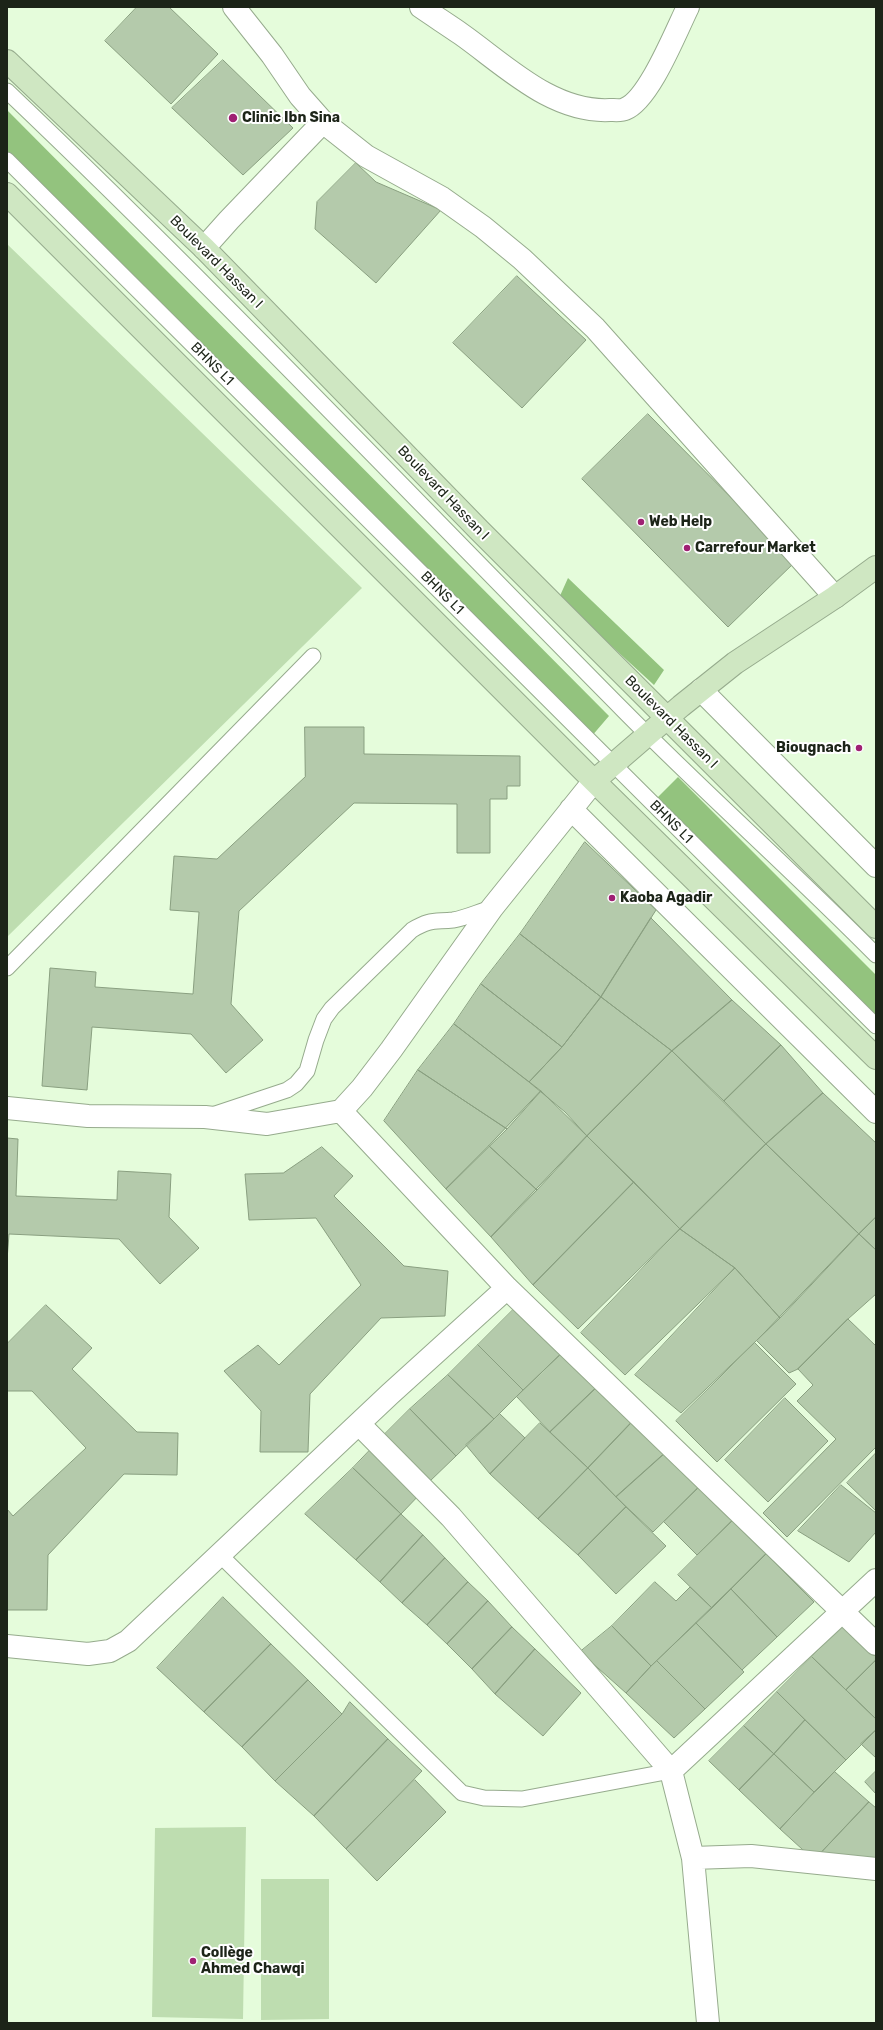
<!DOCTYPE html>
<meta charset="utf-8">
<style>
body{margin:0}
#map{position:relative;width:883px;height:2030px;overflow:hidden;background:#e5fcdb;font-family:Rubik,sans-serif}
canvas{display:block}
.frame{position:absolute;inset:0;border:8px solid #1c2418;pointer-events:none}
</style>
<div id="map">
<canvas width="883" height="2030"></canvas>
<div class="frame"></div>
</div>
<script>
const ctx = document.querySelector('canvas').getContext('2d');
ctx.lineJoin = 'round';
function fill(path, color) {
  ctx.fillStyle = color;
  ctx.fill(path, 'evenodd');
}
function strokePath(path, color, width, dash) {
  ctx.strokeStyle = color;
  ctx.lineWidth = width;
  ctx.lineCap = dash ? 'butt' : 'round';
  ctx.setLineDash(dash || []);
  ctx.stroke(path);
}
function drawText(font, color, halo, rows, align = 'center') {
  ctx.font = font + ' Rubik,sans-serif';
  ctx.lineWidth = 4;
  ctx.setLineDash([]);
  ctx.textBaseline = 'middle';
  ctx.strokeStyle = halo;
  ctx.fillStyle = color;
  for (const [text, x, y, turn = 0] of rows) {
    ctx.save();
    ctx.translate(x, y);
    ctx.rotate((+turn || 0) * Math.PI / 180);
    ctx.textAlign = isNaN(turn) ? turn : align;
    if (halo) ctx.strokeText(text, 0, 0);
    ctx.fillText(text, 0, 0);
    ctx.restore();
  }
}
const green = new Path2D(`
 M7,244L362,588L7,937Z
 M246,1827L243,2019L152,2017L155,1828Z
 M261,1879H329V2019L261,2020Z`);
const forest = new Path2D(`
 M7,110L609,716L591,737L7,164Z
 M568,578L664,670L654,685L559,598Z
 M678,777L876,975V1027L650,805Z`);
const building = new Path2D(`
 M137,7H169L218,54L171,104L105,41Z
 M223,60L293,128L243,175L172,108Z
 M356,163L376,182L441,210L376,283L315,229L317,202Z
 M517,276L586,340L522,408L453,343Z
 M648,414L795,562L728,627L582,479Z
 M305,727H364V754L520,756V786H507V799H490V853H457V804L354,803L239,911L231,1004L263,1040L226,1073L191,1034L92,1027L87,1090L42,1086L50,968L96,972L95,987L193,994L199,912L170,910L174,856L217,859L305,777Z
 M585,842L656,910L601,997L520,934Z
 M651,918L732,1000L672,1051L601,997Z
 M520,934L601,997L562,1047L481,984Z
 M481,984L562,1047L529,1082L454,1024Z
 M601,997L672,1051L587,1136L565,1112L529,1082L562,1047Z
 M732,1000L781,1045L724,1101L672,1051Z
 M454,1024L541,1091L507,1129L418,1070Z
 M781,1045L823,1093L766,1144L724,1101Z
 M672,1051L766,1144L680,1229L587,1136Z
 M418,1070L507,1129L446,1189L384,1121Z
 M541,1091L587,1136L537,1190L489,1146Z
 M823,1093L876,1143V1217L859,1234L766,1144Z
 M587,1136L634,1182L533,1285L491,1237Z
 M7,1138L18,1139L16,1196L117,1200L118,1171L171,1174L169,1217L199,1248L160,1284L119,1239L9,1234L7,1260Z
 M766,1144L859,1234L780,1318L735,1268L680,1229Z
 M489,1146L537,1190L491,1237L446,1189Z
 M322,1147L353,1176L334,1196L404,1266L448,1271L445,1316L381,1318L310,1394L308,1452H260L261,1411L224,1371L258,1345L279,1365L361,1285L316,1218L249,1220L245,1174L283,1173Z
 M634,1182L680,1229L578,1329L533,1285Z
 M876,1217V1250L859,1234Z
 M680,1229L735,1268L625,1375L581,1333Z
 M859,1234L876,1250V1294L848,1319L798,1369L789,1373L757,1341Z
 M735,1268L780,1318L681,1413L635,1375Z
 M46,1305L92,1348L72,1369L137,1432L178,1433L177,1475L124,1474L48,1555L47,1610H7V1509L13,1516L86,1448L32,1391H7V1344Z
 M514,1309L562,1353L523,1390L478,1345Z
 M848,1319L876,1346V1447L787,1537L763,1513L836,1439L797,1401L813,1385L798,1369Z
 M755,1343L796,1384L717,1462L676,1421Z
 M478,1345L523,1390L494,1419L448,1375Z
 M562,1353L596,1388L550,1432L517,1397Z
 M448,1375L494,1419L456,1456L410,1409Z
 M596,1388L631,1423L588,1468L550,1432Z
 M785,1398L828,1441L768,1502L725,1460Z
 M410,1409L456,1456L429,1482L383,1436Z
 M500,1414L525,1438L490,1474L466,1445Z
 M540,1423L588,1468L538,1519L490,1474Z
 M631,1423L664,1454L616,1497L588,1468Z
 M374,1446L422,1492L401,1514L353,1468Z
 M876,1453V1511L847,1483Z
 M664,1454L698,1488L653,1532L616,1497Z
 M353,1468L401,1514L356,1560L305,1514Z
 M588,1468L626,1507L578,1555L538,1519Z
 M841,1485L876,1513V1532L849,1562L798,1531Z
 M698,1488L732,1521L697,1555L664,1522Z
 M626,1507L666,1546L616,1594L578,1555Z
 M401,1514L423,1535L380,1582L356,1560Z
 M732,1521L766,1554L712,1608L678,1575Z
 M423,1535L445,1558L402,1603L380,1582Z
 M766,1554L814,1602L777,1637L731,1589Z
 M445,1558L468,1582L427,1625L402,1603Z
 M468,1582L488,1601L447,1644L427,1625Z
 M655,1582L676,1601L690,1587L712,1608L651,1666L612,1626Z
 M731,1589L777,1637L742,1670L696,1623Z
 M223,1597L271,1644L204,1712L157,1668Z
 M488,1601L512,1627L472,1669L447,1644Z
 M696,1623L744,1672L705,1709L657,1661Z
 M843,1624L876,1656V1660L846,1690L812,1657Z
 M612,1626L651,1666L626,1693L580,1652Z
 M512,1627L535,1649L495,1694L472,1669Z
 M271,1644L308,1680L242,1747L204,1712Z
 M535,1649L581,1693L543,1736L495,1694Z
 M812,1657L876,1719V1730L846,1760L777,1692Z
 M876,1660V1719L846,1690Z
 M657,1661L705,1709L674,1738L626,1693L651,1666Z
 M308,1680L342,1714L275,1781L242,1747Z
 M777,1692L805,1720L774,1754L744,1726Z
 M350,1702L388,1739L314,1816L275,1781L342,1714Z
 M805,1720L846,1760L814,1792L774,1754Z
 M744,1726L774,1754L739,1790L709,1761Z
 M876,1730V1758L861,1744Z
 M388,1739L422,1771L346,1849L314,1816Z
 M774,1754L814,1792L780,1829L739,1790Z
 M876,1771V1794L865,1782Z
 M835,1772L869,1802L814,1860L780,1829Z
 M415,1780L446,1812L377,1881L346,1849Z
 M869,1802L876,1808V1861L820,1854Z`);
const lane = new Path2D(`
 M7,91C218,292 419,504 624,711C706,794 794,872 876,955
 M7,160L876,1026
 M7,968L313,656
 M212,1115L287,1090L296,1084L307,1071L316,1040L324,1019L332,1008L412,930C430,919 434,922 453,920C466,918 480,911 492,908
 M220,1555L462,1793L484,1798L522,1799L671,1771`);
const street = new Path2D(`
 M234,7L272,55L300,96L323,122L366,156L442,198L483,227L522,259L595,328L835,597
 M421,7C434,16 448,25 461,34C505,65 552,113 610,110C614,110 621,111 625,109C649,100 676,31 688,7
 M204,248L229,220L323,122
 M701,690L876,866
 M571,809L876,1112
 M7,1108L88,1116L205,1117L267,1124L341,1111L362,1088L391,1050L492,908L594,781
 M341,1111L507,1288L876,1644
 M359,1424L451,1517L671,1771L693,1858L751,1856L876,1869
 M7,1646L88,1654L110,1651L128,1641L390,1394L507,1288
 M671,1771L876,1580
 M693,1858L708,2023`);
const secondary = new Path2D(`
 M7,61L204,248L479,530L876,927
 M7,194L594,781L876,1058
 M594,781L681,706L735,663L835,597L876,567`);
const markers = [
 [233,118,5,"#9f2073"],
 [641,522,4,"#9f2073"],
 [687,548,4,"#9f2073"],
 [859,748,4,"#9f2073"],
 [612,898,4,"#9f2073"],
 [193,1961,4,"#9f2073"]
];
const poiNames = [
 ["Clinic Ibn Sina",242,118],
 ["Web Help",649,522],
 ["Carrefour Market",695,548],
 ["Biougnach",851,748,"right"],
 ["Kaoba Agadir",620,898],
 ["Collège",201,1953],
 ["Ahmed Chawqi",201,1969]
];
const streetNames = [
 ["Boulevard Hassan I",216,262,45],
 ["BHNS L1",212,364,45],
 ["Boulevard Hassan I",443,493,46],
 ["BHNS L1",442,593,45],
 ["Boulevard Hassan I",671,722,45],
 ["BHNS L1",671,822,45]
];
fill(green, '#beddb0');
fill(forest, '#93c37e');
fill(building, '#b4caab');
strokePath(building, '#899f80', 1);
strokePath(lane, '#96ab8d', 17);
strokePath(street, '#96ab8d', 24);
strokePath(secondary, '#96ab8d', 24);
strokePath(lane, '#fff', 15);
strokePath(street, '#fff', 22);
strokePath(secondary, '#cfe7c2', 22);
for (const [x, y, r, color] of markers) {
  const dot = new Path2D();
  dot.arc(x, y, r, 0, 2 * Math.PI);
  ctx.fillStyle = color;
  ctx.fill(dot);
  strokePath(dot, '#fff', 1.5);
}
drawText('bold 14px', '#1c2418', '#fff', poiNames, 'left');
drawText('14px', '#1c2418', '#fff', streetNames);
</script>
